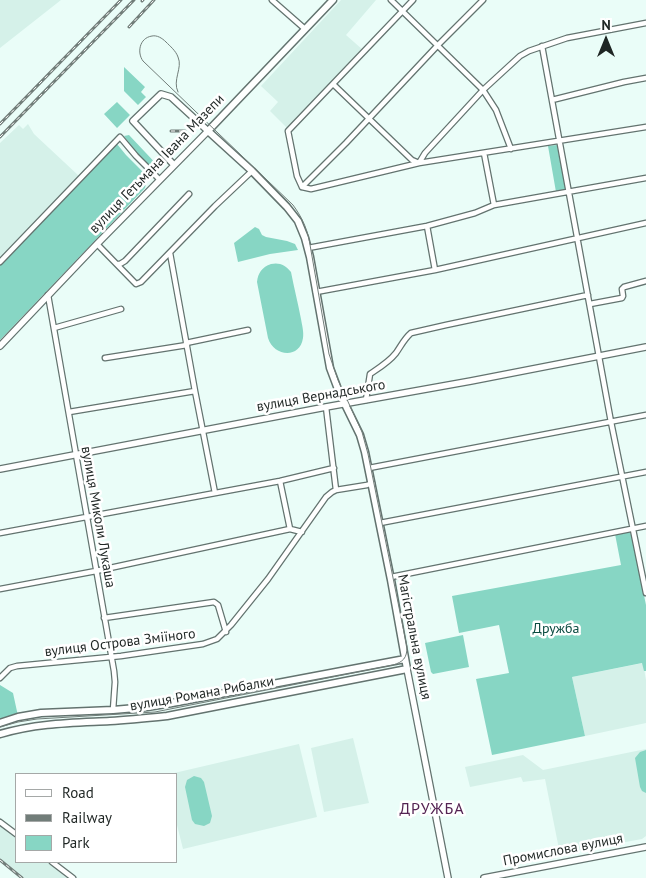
<!DOCTYPE html>
<meta charset="utf-8">
<style>
body{margin:0}
#map{position:relative;width:646px;height:878px;overflow:hidden;background:#eafdf8;font-family:"PT Sans",sans-serif}
canvas{display:block}
.legend{position:absolute;left:15px;top:773px;width:162px;height:90px;box-sizing:border-box;background:#fff;border:1px solid #a5a8a7;margin:0;padding:6px 9px;list-style:none;font-size:15px;color:#1f2624}
.legend li{display:flex;align-items:center;gap:10px;height:25px}
.legend b{width:25px;border:1px solid #a5a8a7}
.north{position:absolute;left:581px;top:15px;width:50px;height:50px;-webkit-text-stroke:4px #fff;paint-order:stroke;rotate:0deg;font-size:14px;font-weight:700;line-height:20px;text-align:center;color:#1f2624}
.north::after{content:'';display:block;margin:auto;width:18px;height:22px;background:#1f2624;clip-path:polygon(50% 0,100% 100%,50% 72%,0 100%)}
</style>
<div id="map">
<canvas width="646" height="878"></canvas>
<ul class="legend">
<li><b style="height:6px;background:#fff"></b>Road</li>
<li><b style="height:6px;background:#717d79"></b>Railway</li>
<li><b style="height:14px;background:#87d6c4"></b>Park</li>
</ul>
<div class="north">N</div>
</div>
<script>
const ctx = document.querySelector('canvas').getContext('2d');
ctx.lineJoin = 'round';
function fill(path, color) {
  ctx.fillStyle = color;
  ctx.fill(path, 'evenodd');
}
function strokePath(path, color, width, dash) {
  ctx.strokeStyle = color;
  ctx.lineWidth = width;
  ctx.lineCap = dash ? 'butt' : 'round';
  ctx.setLineDash(dash || []);
  ctx.stroke(path);
}
function drawText(font, color, halo, rows, align = 'center') {
  ctx.font = font + ' "PT Sans",sans-serif';
  ctx.lineWidth = 5;
  ctx.setLineDash([]);
  ctx.textBaseline = 'middle';
  ctx.strokeStyle = halo;
  ctx.fillStyle = color;
  for (const [text, x, y, turn = 0] of rows) {
    ctx.save();
    ctx.translate(x, y);
    ctx.rotate((+turn || 0) * Math.PI / 180);
    ctx.textAlign = isNaN(turn) ? turn : align;
    if (halo) ctx.strokeText(text, 0, 0);
    ctx.fillText(text, 0, 0);
    ctx.restore();
  }
}
const built = new Path2D(`
 M0,0H61L0,48Z
 M341,0H376L346,35L363,50L288,129L270,111L278,102L261,86Z
 M28,124L34,134L79,176L0,258V143L19,125L23,129Z
 M643,663L646,680V723L585,736L572,677Z
 M353,738L369,803L324,812L311,748Z
 M299,744L317,817L183,849L176,821V774H170Z
 M646,749V836L642,839L560,854L545,779L523,782L521,777L470,787L465,767L523,755L543,770Z
 M0,824L16,836V862H51L73,878H22L0,860Z`);
const green = new Path2D(`
 M124,67L145,87L141,92L146,97L138,105L124,91Z
 M117,102L130,115L117,128L104,114Z
 M129,135L161,169L156,172L140,158L124,136Z
 M117,144L126,155L146,175L147,180L145,188L0,340V265Z
 M557,145L566,190L556,192L548,146Z
 M255,227L259,229L262,235L266,237L287,241L295,244L298,250L270,254L238,262L234,243Z
 M271,264C279,262 286,265 291,272C294,288 298,303 301,319C302,325 304,332 303,338C300,359 274,357 268,338L257,282C258,273 262,267 271,264Z
 M628,531L630,532L632,538L646,605V671H644L642,663L572,677L585,736L492,755L476,679L509,673L499,625L459,633L452,596L621,565L615,534Z
 M463,635L469,667L433,674L431,672L425,643Z
 M0,685L13,693L18,716L0,721Z
 M646,750V793L642,791L640,787L635,758L640,752Z
 M194,776L201,778L204,782L212,816L210,823L204,826L195,824L192,820L185,787L187,780Z`);
const minor = new Path2D(`
 M272,0L305,29
 M391,0L483,90L496,110L511,149
 M542,46L611,422L646,593
 M333,84L412,160L419,163L425,153L483,90L520,56L529,51L567,38L646,23
 M552,100L624,82L646,78
 M484,153L494,205
 M302,187L311,189L419,163L646,127
 M302,187L346,143L438,45L483,0
 M302,187L297,176L288,131L413,0
 M427,226L435,270
 M97,244L136,284L141,282L215,206L252,171
 M308,248L427,226L475,213L494,205L646,178
 M170,253L195,391L215,493
 M0,262L120,137L136,156L159,179
 M118,264H120L125,261L189,194
 M316,292L435,270L646,223
 M48,295L114,671L115,682L113,710
 M590,304L622,298L623,296L622,289L624,287L646,281
 M54,328L121,309
 M186,343L248,330
 M105,358L187,345
 M366,400L370,374C379,368 389,362 396,353C401,346 404,339 411,333L446,325L588,295
 M69,412L195,391
 M369,468L646,415
 M280,481L290,529
 M336,490L367,485L372,483
 M380,523L646,472
 M0,533L280,481L334,468
 M391,577L646,526
 M0,589L96,571L290,529L302,532
 M104,618L214,602L218,605L226,632
 M0,678L10,668L17,666L121,656L203,644L217,639L231,625L268,579L326,497L332,492L336,490L326,407
 M0,822L16,834
 M52,862L73,878`);
const tertiary = new Path2D(`
 M0,346L97,244L208,131L171,97L161,94L133,121L174,165
 M0,469L326,407L471,381L646,347
 M407,669L448,878
 M484,878L646,847`);
const secondary = new Path2D(`
 M0,723L18,717L41,713L113,710L147,707L172,703L405,659
 M0,734C38,723 71,723 110,721C129,720 148,718 167,716L407,669L391,580L365,452L360,435L339,392L330,368L310,257L305,238L298,221L287,207L252,171L208,131L333,0`);
const tram = new Path2D(`
 M0,727L18,722L37,719L155,712L393,665C403,662 407,658 407,647L368,454L362,432L338,380L329,354L309,239C306,226 301,216 293,205L143,61C137,53 139,38 152,36C157,35 162,38 166,42C170,46 176,51 178,57C183,68 172,80 178,92`);
const rail = new Path2D(`
 M142,1L143,0
 M129,27L154,0
 M0,124L121,0
 M171,131H185
 M0,137L134,0
 M0,860L22,878`);
const streetNames = [
 ["вулиця Гетьмана Івана Мазепи",157,164,-46],
 ["вулиця Вернадського",321,396,-10],
 ["вулиця Миколи Лукаша",98,517,80],
 ["Магістральна вулиця",414,637,79],
 ["вулиця Острова Зміїного",120,643,-7],
 ["вулиця Романа Рибалки",202,694,-10],
 ["Промислова вулиця",563,850,-11]
];
const parkNames = [
 ["Дружба",556,629]
];
const quarterNames = [
 ["ДРУЖБА",432,809]
];
fill(built, '#d5f1e9');
fill(green, '#87d6c4');
strokePath(minor, '#63736f', 7);
strokePath(tertiary, '#63736f', 8);
strokePath(secondary, '#63736f', 9);
strokePath(minor, '#fff', 4.5);
strokePath(tertiary, '#fff', 5.5);
strokePath(secondary, '#fff', 6);
strokePath(tram, '#717d79', 1);
strokePath(rail, '#717d79', 3);
strokePath(rail, '#fff', 1, [4]);
drawText('14px', '#1f2624', '#fff', streetNames);
drawText('14px', '#0a4b40', '#fff', parkNames);
ctx.letterSpacing = '1px';
drawText('16px', '#542353', '#fff', quarterNames);
ctx.letterSpacing = '0px';
</script>
